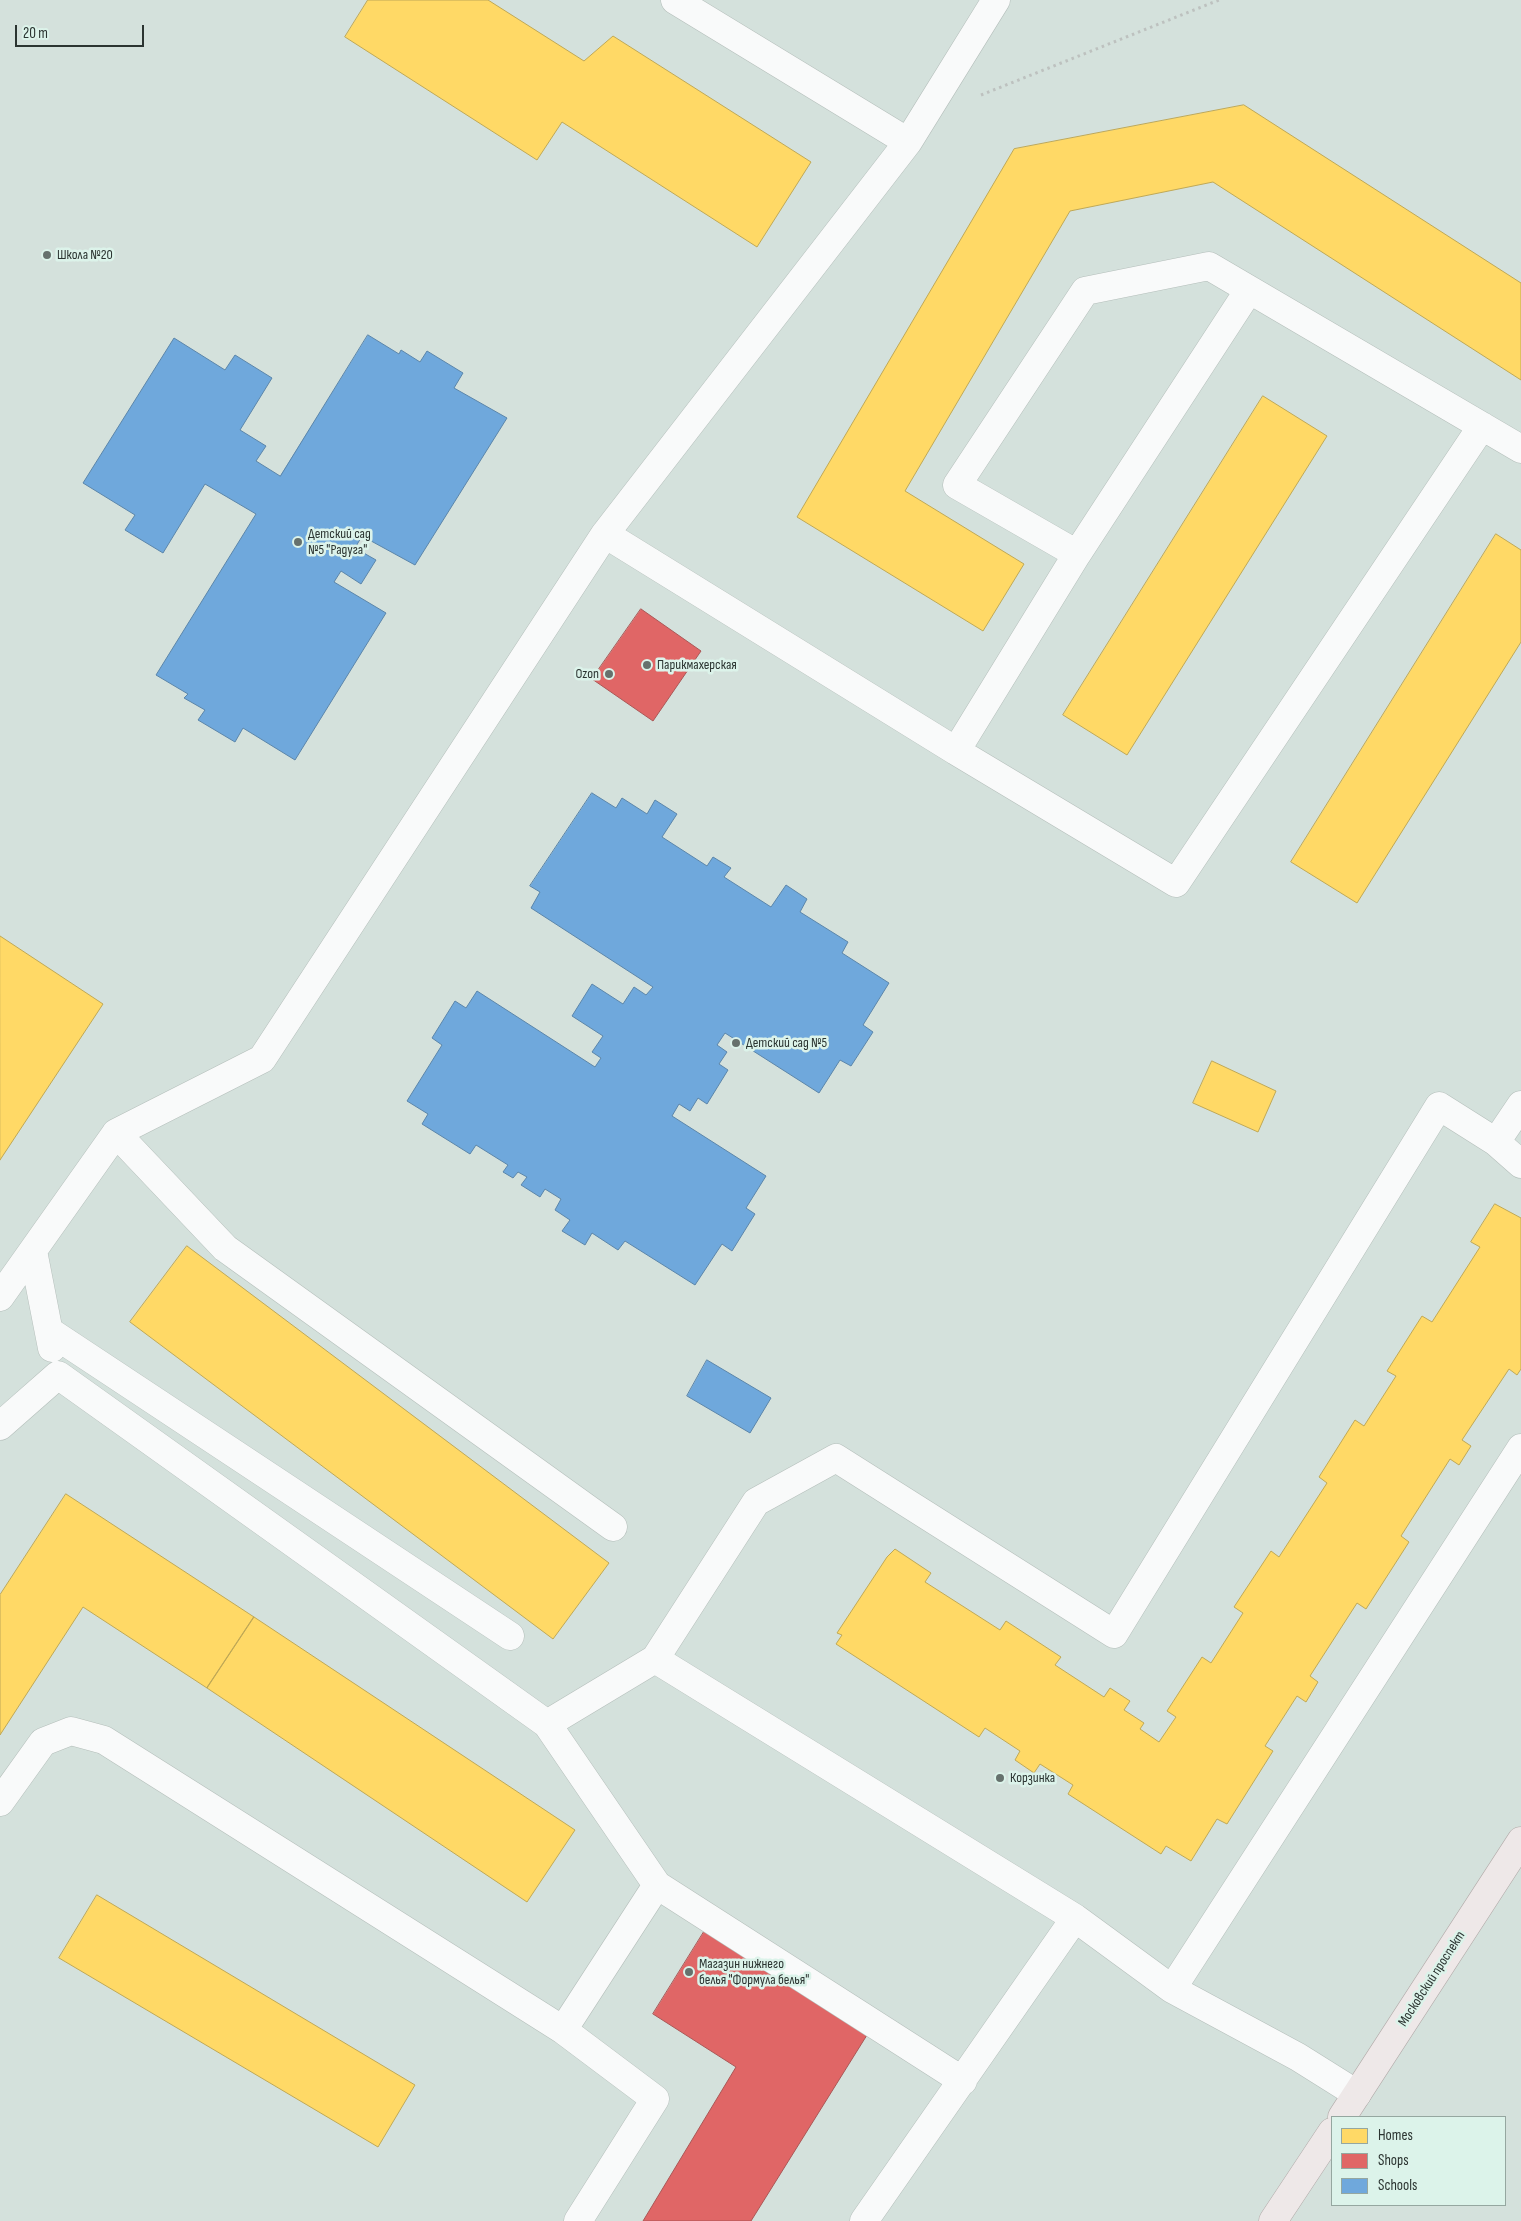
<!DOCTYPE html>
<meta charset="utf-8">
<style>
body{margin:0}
#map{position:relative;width:1521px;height:2221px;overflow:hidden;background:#d4e1dc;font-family:"Sofia Sans Condensed",sans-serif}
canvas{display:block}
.legend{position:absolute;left:1331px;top:2116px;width:175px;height:90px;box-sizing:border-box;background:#dcf3ea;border:1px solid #95a7a0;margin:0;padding:6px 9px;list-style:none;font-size:15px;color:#2b3431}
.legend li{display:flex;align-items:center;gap:10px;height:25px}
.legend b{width:25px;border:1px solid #95a7a0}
.scale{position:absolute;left:15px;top:25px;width:129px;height:22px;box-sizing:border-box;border:2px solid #2b3431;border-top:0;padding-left:6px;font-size:15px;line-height:18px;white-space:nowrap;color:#2b3431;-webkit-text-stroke:4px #dcf3ea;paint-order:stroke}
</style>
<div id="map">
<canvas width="1521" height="2221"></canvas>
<ul class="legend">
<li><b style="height:14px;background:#ffd966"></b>Homes</li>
<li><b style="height:14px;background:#e06666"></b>Shops</li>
<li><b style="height:14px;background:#6fa8dc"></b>Schools</li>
</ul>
<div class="scale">20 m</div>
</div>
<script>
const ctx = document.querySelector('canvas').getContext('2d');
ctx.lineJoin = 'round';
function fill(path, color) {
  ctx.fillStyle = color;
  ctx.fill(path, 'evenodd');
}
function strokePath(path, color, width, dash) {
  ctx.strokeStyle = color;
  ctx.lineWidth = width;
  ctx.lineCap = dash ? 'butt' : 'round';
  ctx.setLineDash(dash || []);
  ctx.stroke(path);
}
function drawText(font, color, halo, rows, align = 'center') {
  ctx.font = font + ' "Sofia Sans Condensed",sans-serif';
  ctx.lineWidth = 5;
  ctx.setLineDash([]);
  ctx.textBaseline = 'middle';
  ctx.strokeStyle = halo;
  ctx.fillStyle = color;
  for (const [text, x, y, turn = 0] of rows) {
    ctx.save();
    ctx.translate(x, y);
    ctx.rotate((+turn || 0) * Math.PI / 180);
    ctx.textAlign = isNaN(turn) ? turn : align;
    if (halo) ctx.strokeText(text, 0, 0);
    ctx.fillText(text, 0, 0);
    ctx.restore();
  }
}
const homes = new Path2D(`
 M368,0H488L584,61L613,36L811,162L757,247L562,122L537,160L345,37Z
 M1244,105L1521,283V380L1213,182L1070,211L905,491L1024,564L983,631L797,517L1014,149Z
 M1263,396L1327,436L1127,755L1063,715Z
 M1496,534L1521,550V642L1357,903L1291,862Z
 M0,936L103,1004L0,1160Z
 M1212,1061L1276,1091L1258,1132L1193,1103Z
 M1495,1204L1521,1218V1369L1517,1375L1509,1369L1462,1440L1471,1446L1459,1465L1450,1459L1401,1536L1409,1542L1366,1609L1357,1603L1310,1676L1318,1682L1306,1702L1297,1696L1265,1746L1273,1751L1227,1824L1217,1819L1191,1861L1166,1846L1161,1854L1068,1794L1073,1785L1040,1764L1034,1773L1015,1760L1020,1751L985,1728L979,1737L836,1644L842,1635L837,1633L887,1557L895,1549L931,1573L925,1582L1000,1630L1006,1621L1061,1657L1055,1665L1104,1697L1110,1688L1130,1701L1124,1710L1144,1723L1140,1729L1159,1742L1176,1717L1167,1711L1202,1657L1211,1663L1243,1613L1234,1607L1271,1551L1279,1557L1327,1483L1319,1477L1355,1420L1364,1426L1396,1376L1387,1371L1422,1316L1432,1322L1480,1247L1471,1242Z
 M187,1246L609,1563L553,1639L130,1322Z
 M66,1494L254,1617L207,1688L83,1607L0,1735V1595Z
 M254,1617L575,1830L527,1902L207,1688Z
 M97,1895L415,2085L378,2147L59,1958Z`);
const shops = new Path2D(`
 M641,609L701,651L653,721L592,679Z
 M707,1927L867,2035L751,2221H643L736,2067L653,2014Z`);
const schools = new Path2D(`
 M368,335L399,354L401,350L420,362L427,351L463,373L454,388L507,418L415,565L362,536L355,548L376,560L361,584L341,571L334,582L386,613L295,760L243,728L235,742L198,720L205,710L184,698L188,694L156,675L256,514L205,484L163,553L125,530L135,515L83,483L174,338L225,370L235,355L272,378L240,430L266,446L256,461L280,476Z
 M592,793L616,808L622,798L647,814L655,800L677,814L662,837L707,866L713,857L731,868L724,877L771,907L786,885L807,899L800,912L848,942L842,953L889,983L863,1025L873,1032L851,1066L840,1060L819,1093L725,1033L717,1045L727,1052L719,1064L728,1070L707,1104L698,1098L690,1111L679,1104L672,1116L766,1176L746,1208L755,1214L732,1251L722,1244L695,1285L625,1241L618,1250L592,1233L585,1245L562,1231L570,1220L555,1210L561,1199L545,1189L540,1197L521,1185L527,1177L518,1172L513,1178L503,1172L508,1165L476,1145L470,1154L422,1124L428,1114L407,1101L442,1045L432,1038L455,1001L466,1008L477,991L595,1067L601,1058L592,1052L603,1036L572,1016L592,984L623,1004L634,987L646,995L653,987L531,908L540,892L530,886Z
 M707,1360L771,1398L750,1433L687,1396Z`);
const path = new Path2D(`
 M981,95L1219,0`);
const minor = new Path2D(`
 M908,142L996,0
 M605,534L956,751L1077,554L957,485L1085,291L1209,266L1521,449
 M1077,554L1249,290
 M956,751L1176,883L1482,426
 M116,1133L225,1248L613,1527
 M1496,1142L1521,1105
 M33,1251L52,1348
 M0,1297L116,1133L262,1059L605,534L908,142L675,0
 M49,1331L510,1636
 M0,1426L58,1375L547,1724
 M655,1659L1075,1918L1172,1989L1521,1448
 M0,1802L43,1742L71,1731L104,1740L563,2030
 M657,1885L963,2081
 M1172,1989L1298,2057L1357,2094
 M578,2221L655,2099L563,2030L657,1885L547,1724L655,1659L756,1502L836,1458L1114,1634L1439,1106L1496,1142L1521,1164
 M864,2221L1075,1918`);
const major = new Path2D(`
 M1342,2117L1521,1841
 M1273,2221L1332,2132`);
const markers = [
 [47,255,5,"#66716d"],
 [298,542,5,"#66716d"],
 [647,665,5,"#66716d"],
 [609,674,5,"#66716d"],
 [736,1043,5,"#66716d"],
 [1000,1778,5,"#66716d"],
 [689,1972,5,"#66716d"]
];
const poiNames = [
 ["Школа №20",57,255],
 ["Детский сад",308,534],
 ["№5 \"Радуга\"",308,550],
 ["Парикмахерская",657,665],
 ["Ozon",599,674,"right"],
 ["Детский сад №5",746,1043],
 ["Корзинка",1010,1778],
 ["Магазин нижнего",699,1964],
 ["белья \"Формула белья\"",699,1980]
];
const streetNames = [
 ["Московский проспект",1432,1979,-57]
];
fill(homes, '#ffd966');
strokePath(homes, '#bfa856', 1);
fill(shops, '#e06666');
strokePath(shops, '#aa5756', 1);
fill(schools, '#6fa8dc');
strokePath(schools, '#5b85a9', 1);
strokePath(minor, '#b4beba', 29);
strokePath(major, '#b1a9a8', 29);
strokePath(path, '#bdc1bf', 3, [2.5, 4]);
strokePath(minor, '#f9fafa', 28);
strokePath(major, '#eee8e8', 28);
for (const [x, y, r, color] of markers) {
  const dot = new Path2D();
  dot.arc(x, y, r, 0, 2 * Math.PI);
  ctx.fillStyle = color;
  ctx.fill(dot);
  strokePath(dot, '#dcf3ea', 2);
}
drawText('14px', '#2b3431', '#dcf3ea', poiNames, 'left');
drawText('14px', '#2b3431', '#dcf3ea', streetNames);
</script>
